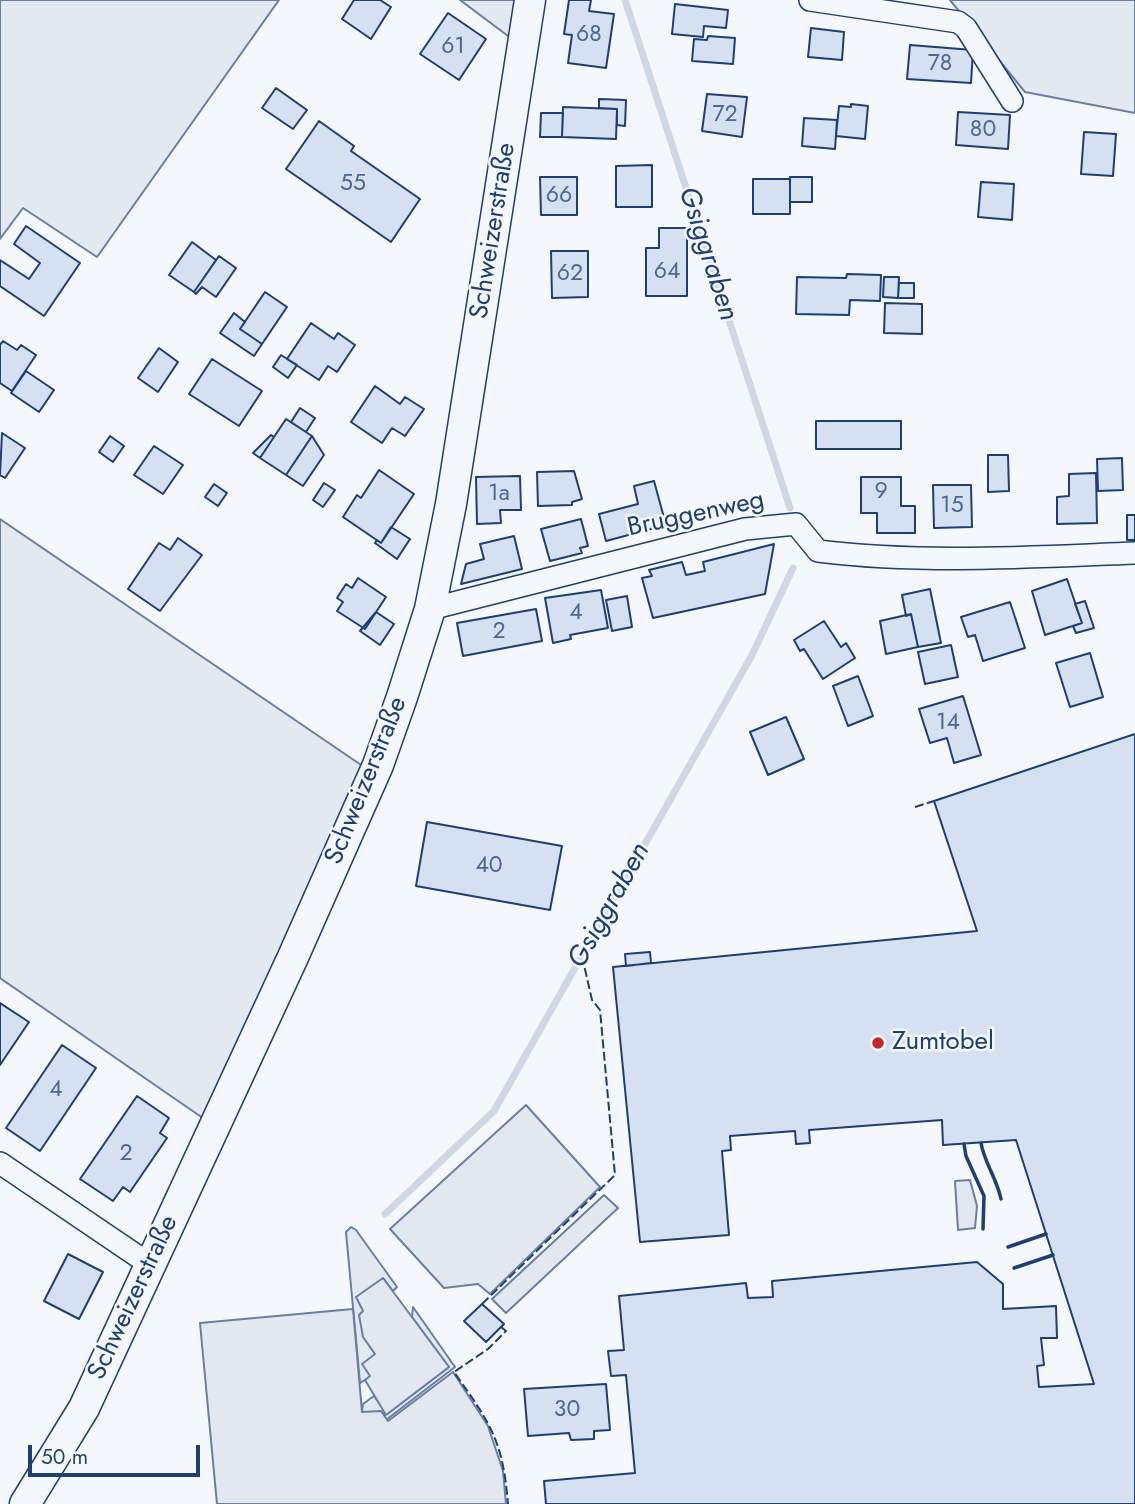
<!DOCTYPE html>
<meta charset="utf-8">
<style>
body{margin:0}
#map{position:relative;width:1135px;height:1504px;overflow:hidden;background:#f4f7fb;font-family:Jost,sans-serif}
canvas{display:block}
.scale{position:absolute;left:28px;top:1445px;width:172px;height:32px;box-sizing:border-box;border:4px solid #1d3f73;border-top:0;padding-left:9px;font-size:21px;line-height:24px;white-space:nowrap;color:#1d3f73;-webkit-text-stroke:5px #f4f7fb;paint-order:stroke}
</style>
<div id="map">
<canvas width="1135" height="1504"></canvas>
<div class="scale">50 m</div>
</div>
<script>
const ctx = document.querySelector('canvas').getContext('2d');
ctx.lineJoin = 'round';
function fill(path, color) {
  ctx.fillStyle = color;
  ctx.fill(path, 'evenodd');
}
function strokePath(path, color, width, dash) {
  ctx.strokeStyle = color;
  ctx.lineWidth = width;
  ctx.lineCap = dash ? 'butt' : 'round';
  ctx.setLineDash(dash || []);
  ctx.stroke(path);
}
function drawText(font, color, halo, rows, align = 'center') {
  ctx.font = font + ' Jost,sans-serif';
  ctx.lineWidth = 5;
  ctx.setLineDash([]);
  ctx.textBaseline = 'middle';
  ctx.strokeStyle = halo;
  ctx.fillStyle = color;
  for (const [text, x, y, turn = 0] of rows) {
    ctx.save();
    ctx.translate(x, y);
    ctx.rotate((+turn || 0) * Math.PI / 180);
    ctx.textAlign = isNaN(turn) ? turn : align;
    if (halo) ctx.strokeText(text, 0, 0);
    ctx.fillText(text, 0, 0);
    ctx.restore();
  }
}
const green = new Path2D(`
 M0,0H279L97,257L23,208L0,239Z
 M460,0H528L520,45Z
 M950,0H1135V113L1025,92Z
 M0,519L367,769L210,1123L0,978Z
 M351,1227L356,1230L397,1287L393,1291L383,1278C365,1308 352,1323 375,1354L370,1377L360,1383L346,1232Z
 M413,1307L455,1367L386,1420L362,1412L363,1404L374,1396L387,1414L449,1367L412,1317Z`);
const parking = new Path2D(`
 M526,1105L600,1187L490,1294L478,1284L444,1288L390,1229Z
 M970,1180L977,1206L975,1228L958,1230L955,1181Z
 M604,1195L618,1208L506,1313L492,1299Z
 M383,1278L449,1367L386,1415L365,1380L370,1376L362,1364L375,1354L363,1337L359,1315L363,1311L356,1297Z
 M353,1309L362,1412L381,1411L388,1421L453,1372L488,1426L503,1471L506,1504H217L200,1323Z`);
const stream = new Path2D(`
 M625,0L790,508
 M385,1214L494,1111L752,655L793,568`);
const building = new Path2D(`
 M354,0H380L391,7L371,39L342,19Z
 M569,0H591L589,11L614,14L606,68L568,63L572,35L564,34Z
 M675,4L728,10L726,28L704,26L703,37L672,34Z
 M448,13L486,39L459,80L420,54Z
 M811,28L844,32L842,60L808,57Z
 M708,36L735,38L733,64L692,61L694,39L707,40Z
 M910,45L973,50L971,83L907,79Z
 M276,88L307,110L293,129L262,108Z
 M707,94L747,97L742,137L702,131Z
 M599,99L626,100L625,126L617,125V109L599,108Z
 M851,104L868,106L865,139L836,136L839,106L851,107Z
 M563,107L617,109L616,139L562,137Z
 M958,112L1010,115L1008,149L956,145Z
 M541,113H563L562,137H540Z
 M804,118L837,120L835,149L802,146Z
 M319,121L354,146L351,151L420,199L391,242L286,169Z
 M1084,132L1116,134L1113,176L1081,174Z
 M652,165V207H616V166Z
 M540,177H577V215H541Z
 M790,177H812V202H790Z
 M753,179H790V214H753Z
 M981,182L1014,184L1012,220L978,217Z
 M26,226L80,263L44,316L0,286V260L29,279L40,263L14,244Z
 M659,228H687V296H646V248H659Z
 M192,242L216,260L194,292L169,275Z
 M551,251H588V297L552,298Z
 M219,256L236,268L216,297L202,287L196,294L194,292Z
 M847,274L881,275L880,301L850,300L849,315L796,314L797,277L846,278Z
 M884,277H899L898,298L883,297Z
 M899,283H914V298H898Z
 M265,292L287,307L262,344L240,329Z
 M885,303L922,304V334L884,333Z
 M234,313L245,322L240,329L262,344L254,356L220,333Z
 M311,323L334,339L338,333L355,345L337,372L328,366L319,380L287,359Z
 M3,341L17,350L21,345L36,355L12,391L0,383V345Z
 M159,348L178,362L158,392L138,378Z
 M281,355L297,365L288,378L273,367Z
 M212,359L262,391L239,426L189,394Z
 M26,371L54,390L39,412L11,393Z
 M375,386L400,404L405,397L424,409L405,436L392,428L382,443L351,422Z
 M300,408L315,418L306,432L291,422Z
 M286,419L312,436L286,475L260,458Z
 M816,421H901V449H816Z
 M2,433L25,448L5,478L0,475Z
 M271,435L274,437L260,458L253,453Z
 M110,436L124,446L113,462L99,452Z
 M312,436L324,455L303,486L286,475Z
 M154,446L183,465L163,494L134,475Z
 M988,455H1008L1009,491L988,492Z
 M1122,458L1123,490L1098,491L1097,459Z
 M379,470L414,494L381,543L343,517L357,495L361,498Z
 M574,471L582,499L572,502V505L538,506L537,472Z
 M1096,473L1097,523L1057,524V497L1069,496V474Z
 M520,476L521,510H500L501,523L477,524L476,477Z
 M861,477H901V506H915V533H877V513H861Z
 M654,481L666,525L606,541L599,514L638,504L634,486Z
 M324,483L335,490L323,507L313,500Z
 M214,484L227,493L218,506L205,497Z
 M933,485H971L972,527L934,528Z
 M1127,515H1135V540H1127Z
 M581,519L588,546L580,548L582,553L550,561L541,529Z
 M391,527L410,539L397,559L375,543L377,540L381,543Z
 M514,536L522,569L461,584L466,564L484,559L480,544Z
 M178,538L202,555L160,611L128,589L159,543L170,550Z
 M774,544L765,594L653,618L642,578L652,576L649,570L682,562L686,575L705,571L703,562Z
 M358,578L386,597L365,629L337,611L343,602L337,598L346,584L352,588Z
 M1067,579L1082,623L1045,635L1032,591Z
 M930,589L941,643L918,647L911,614L906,616L902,595Z
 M601,590L608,628L570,635L571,639L553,643L545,598Z
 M627,596L632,627L612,631L606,600Z
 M1085,601L1094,628L1076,633L1073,626L1082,623L1075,604Z
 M1010,602L1025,648L983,661L975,635L968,637L961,617Z
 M536,609L542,641L463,656L457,623Z
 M376,612L394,624L380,645L360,631Z
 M911,614L918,647L886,654L880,621Z
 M824,621L841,647L846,643L855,658L823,679L804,649L800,651L794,640Z
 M951,645L958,677L925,684L918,652Z
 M1090,653L1103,697L1070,707L1056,663Z
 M858,676L873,716L848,726L833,686Z
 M963,696L981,755L954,763L947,738L930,743L919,709Z
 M786,717L804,759L768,775L750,732Z
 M1135,734V1504H546L544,1481L635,1473L626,1375L611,1376L608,1351L624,1350L619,1296L746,1283L748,1298L773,1297L772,1281L977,1262L1003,1284V1309L1056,1306L1057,1338H1041L1044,1365L1037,1366L1039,1387L1094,1384L1016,1140L943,1145L942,1120L809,1130L810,1143L796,1144L795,1131L730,1136L731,1150L722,1151L729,1235L640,1242L613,967L977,931L934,801Z
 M427,822L562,846L550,910L416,886Z
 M650,952L651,963L626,966L625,954Z
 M0,1003L29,1022L0,1065Z
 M62,1045L96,1068L40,1151L6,1128Z
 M137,1096L169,1118L160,1133L167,1138L130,1192L123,1187L113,1201L80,1179Z
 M68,1254L103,1272L79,1319L44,1301Z
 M482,1304L504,1324L486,1342L464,1321Z
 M606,1384L610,1430L594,1431V1439L571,1440L569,1433L528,1436L524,1389Z`);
const street = new Path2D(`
 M810,0L958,22L966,28L1012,101
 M430,609L745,529L796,524L818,551C922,564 1030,557 1135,553
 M0,1163L149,1264`);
const secondary = new Path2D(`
 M25,1504L84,1408L293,957L378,765L402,697L430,609L451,504L530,0`);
const fence = new Path2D(`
 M915,807L934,801
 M482,1304L615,1175L600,1010L592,1000L584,965
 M501,1327L506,1331L488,1349L454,1372C490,1423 503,1440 508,1504`);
const wall = new Path2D(`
 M981,1143C984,1162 997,1179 1001,1199
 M964,1144L966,1156L984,1196L983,1229
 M1008,1247L1046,1234
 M1014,1268L1053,1255`);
const markers = [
 [878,1043,7,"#c62828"]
];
const numberNames = [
 ["68",589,35],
 ["61",453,47],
 ["78",940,64],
 ["72",725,115],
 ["80",983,130],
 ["55",353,184],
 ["66",559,196],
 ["64",667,272],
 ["62",570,274],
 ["9",881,492],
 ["1a",499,494],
 ["15",952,506],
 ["4",576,613],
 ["2",499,632],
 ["14",948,723],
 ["40",489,866],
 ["4",56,1090],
 ["2",126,1154],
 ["30",567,1410]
];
const streetNames = [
 ["Schweizerstraße",494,231,-81],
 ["Bruggenweg",696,515,-12],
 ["Schweizerstraße",367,781,-68],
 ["Schweizerstraße",134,1298,-65]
];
const poiNames = [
 ["Zumtobel",892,1043]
];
const waterNames = [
 ["Gsiggraben",707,254,72],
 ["Gsiggraben",610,906,-61]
];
fill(green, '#e3e9f0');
strokePath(green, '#687fa3', 2);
fill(parking, '#e3e8f0');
strokePath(parking, '#687fa3', 2);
strokePath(stream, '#cfd7e4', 7);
fill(building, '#d5e0f0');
strokePath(building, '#1d3f73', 2);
strokePath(street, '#1d3f73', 24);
strokePath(secondary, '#1d3f73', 33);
strokePath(street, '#f4f7fb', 21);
strokePath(secondary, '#f4f7fb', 30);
strokePath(fence, '#1d3f73', 2, [9, 3.5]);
strokePath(wall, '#1d3f73', 3.5);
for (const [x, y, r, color] of markers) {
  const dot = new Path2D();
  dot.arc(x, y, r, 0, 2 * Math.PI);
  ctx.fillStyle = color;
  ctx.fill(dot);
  strokePath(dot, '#f4f7fb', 2.5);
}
drawText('23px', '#4b6792', null, numberNames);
drawText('26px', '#1d3f73', '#f4f7fb', streetNames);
drawText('26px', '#1d3f73', '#f4f7fb', poiNames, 'left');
drawText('italic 28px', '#1d3f73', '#f4f7fb', waterNames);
</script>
